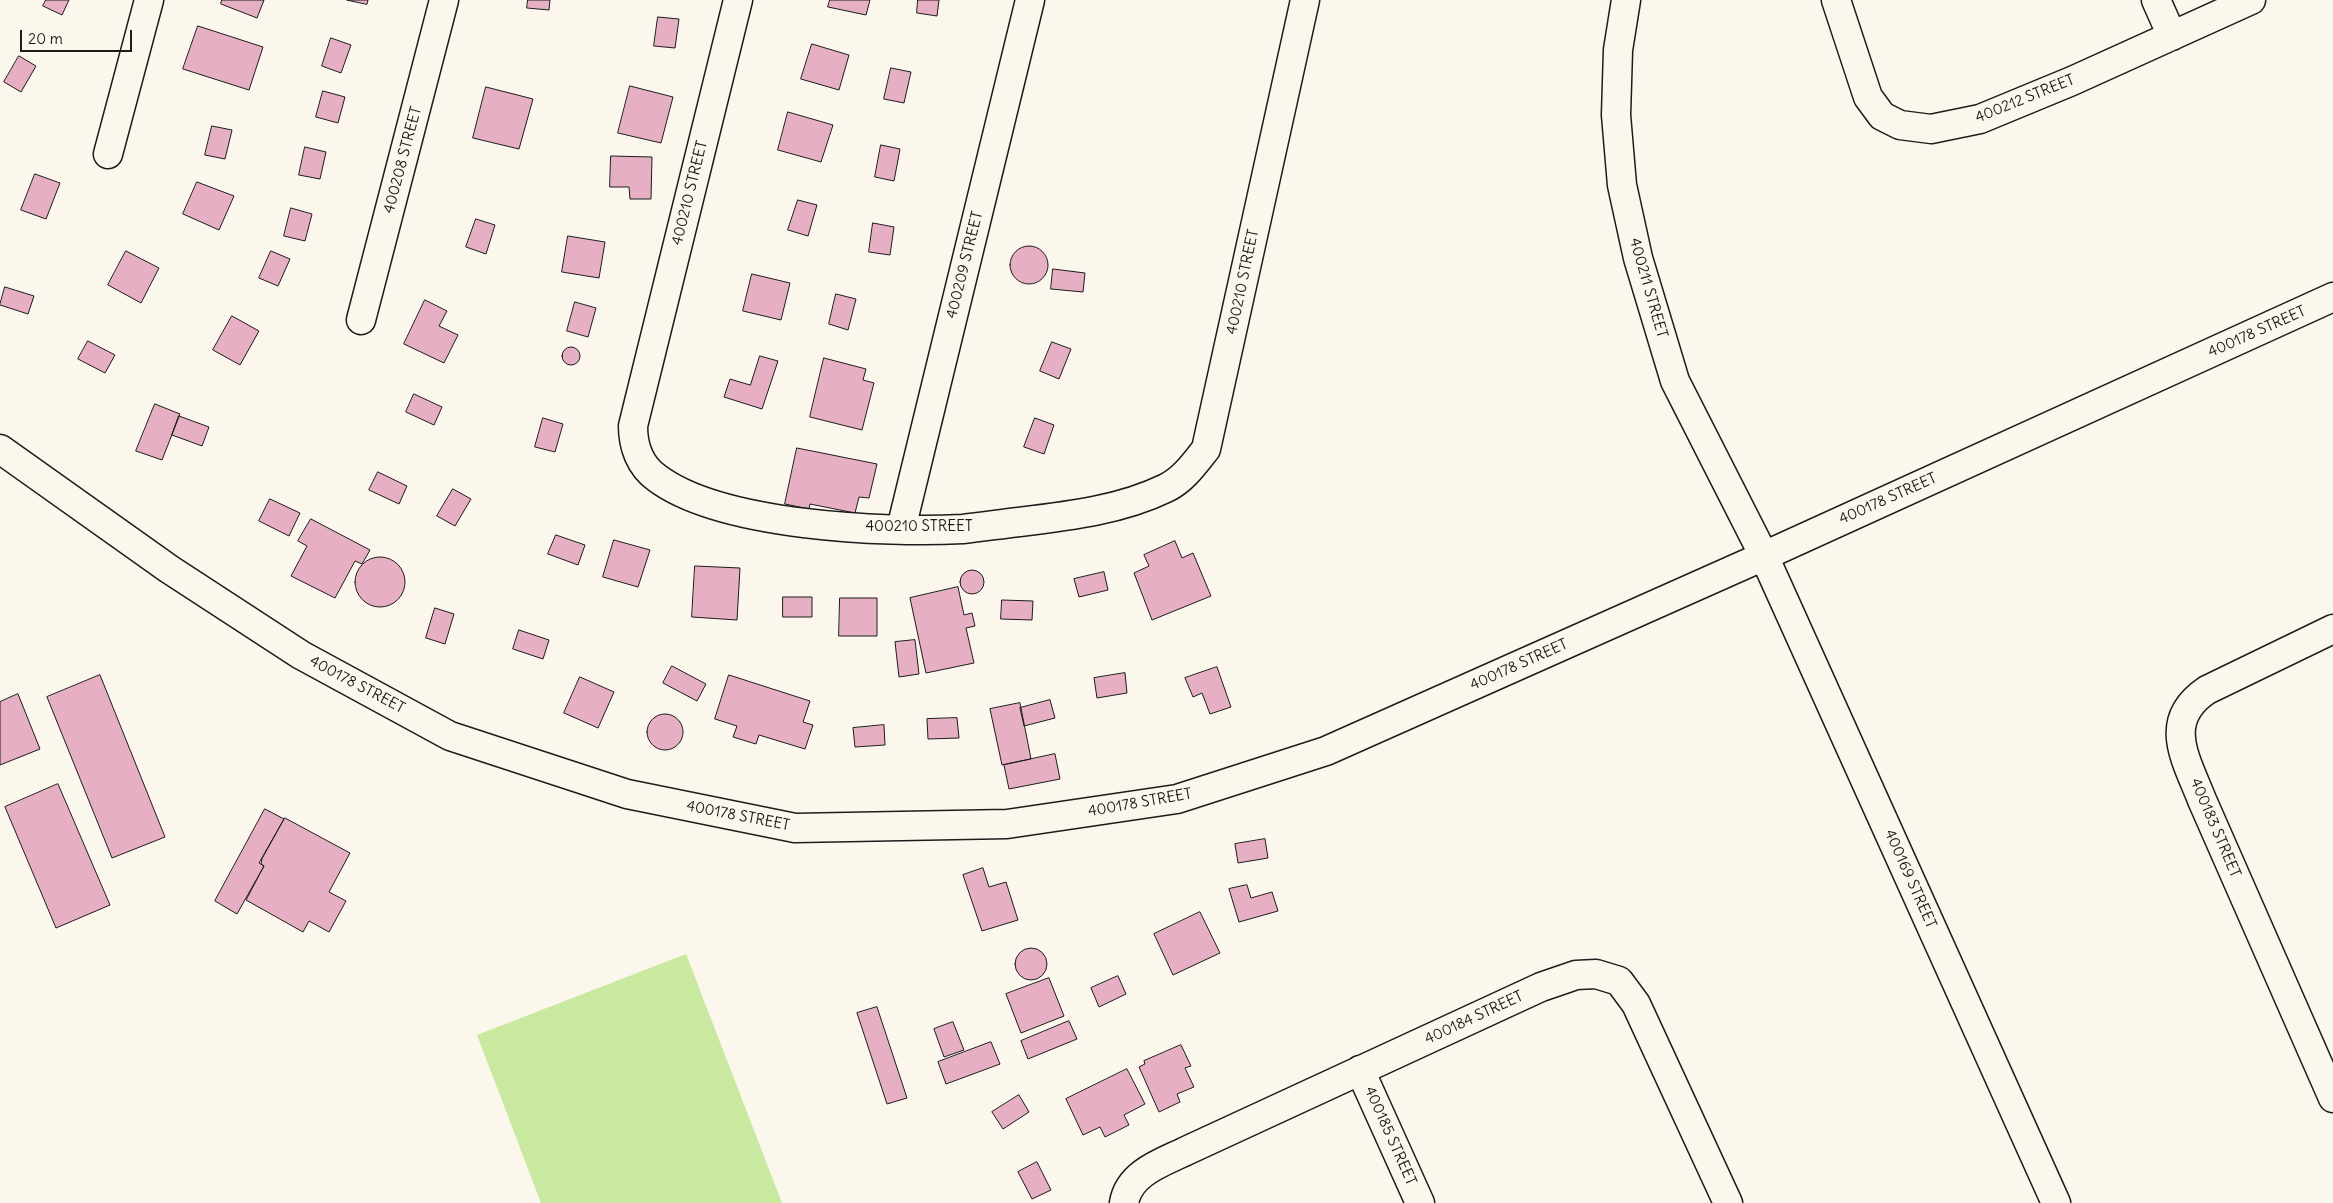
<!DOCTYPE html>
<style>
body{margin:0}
#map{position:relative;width:2333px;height:1203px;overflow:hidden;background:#fbf7ec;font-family:Delius,sans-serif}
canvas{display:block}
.scale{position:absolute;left:20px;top:30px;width:112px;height:22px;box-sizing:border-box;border:2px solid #1c1c1c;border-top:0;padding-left:6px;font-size:15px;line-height:18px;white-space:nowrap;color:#1c1c1c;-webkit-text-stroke:4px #fbf7ec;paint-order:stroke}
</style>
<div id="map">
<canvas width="2333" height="1203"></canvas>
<div class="scale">20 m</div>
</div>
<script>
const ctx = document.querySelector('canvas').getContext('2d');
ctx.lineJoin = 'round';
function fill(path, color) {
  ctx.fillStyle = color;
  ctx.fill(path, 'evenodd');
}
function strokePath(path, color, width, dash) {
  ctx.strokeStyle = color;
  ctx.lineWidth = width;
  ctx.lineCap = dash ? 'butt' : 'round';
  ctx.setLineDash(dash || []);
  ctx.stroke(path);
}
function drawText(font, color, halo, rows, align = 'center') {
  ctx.font = font + ' Delius,sans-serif';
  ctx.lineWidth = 4;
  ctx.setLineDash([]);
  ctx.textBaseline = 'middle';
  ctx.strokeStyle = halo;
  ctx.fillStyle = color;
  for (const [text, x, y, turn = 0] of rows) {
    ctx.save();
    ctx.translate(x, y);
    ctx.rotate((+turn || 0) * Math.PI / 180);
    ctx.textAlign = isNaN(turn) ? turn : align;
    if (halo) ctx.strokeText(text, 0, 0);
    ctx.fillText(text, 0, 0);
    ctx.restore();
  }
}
const green = new Path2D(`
 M686,954L782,1203H541L477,1035Z`);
const building = new Path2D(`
 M46,0H69L62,15L43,6Z
 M222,0H264L257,18L221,4Z
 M347,0H368L367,4Z
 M528,0H550L549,10L527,8Z
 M830,0H870L866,15L828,7Z
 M918,0H939L937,16L917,13Z
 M658,17L679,19L675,48L654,46Z
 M198,26L263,47L249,90L183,69Z
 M331,38L351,45L341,73L322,66Z
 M812,44L849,55L839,90L801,79Z
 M19,56L36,66L21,92L4,82Z
 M891,68L911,72L904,103L884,99Z
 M630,86L673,97L661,143L618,133Z
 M486,87L533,99L519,149L473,138Z
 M323,91L345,97L338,123L316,117Z
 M788,112L833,125L821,162L778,150Z
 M212,126L232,130L225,159L205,155Z
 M881,145L900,149L894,181L875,177Z
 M305,147L326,152L320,179L299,175Z
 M611,156L652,157L651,199H630L629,187H610Z
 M35,174L60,183L46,219L21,210Z
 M197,182L234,196L219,230L183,214Z
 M798,200L817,205L808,236L788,230Z
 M291,208L312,214L305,241L284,236Z
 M476,219L495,225L486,254L466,247Z
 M873,223L894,227L890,255L869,252Z
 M568,236L605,242L599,278L562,272Z
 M1010 265a19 19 0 1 1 38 0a19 19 0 1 1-38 0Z
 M126,251L159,268L141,303L108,285Z
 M271,251L290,259L278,286L259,278Z
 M1053,269L1085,273L1083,292L1051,289Z
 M752,274L790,283L781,320L743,311Z
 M5,287L34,296L28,314L0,305Z
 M836,294L856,299L848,330L829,324Z
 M425,300L447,311L439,326L458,335L444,363L404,344Z
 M575,302L596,308L588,337L567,331Z
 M232,316L259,331L240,365L213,350Z
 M88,341L115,355L105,373L78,359Z
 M1052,342L1071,349L1059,379L1040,371Z
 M562 356a9 9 0 1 1 18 0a9 9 0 1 1-18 0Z
 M760,356L778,361L762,409L724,397L730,379L750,385Z
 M824,358L866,369L863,380L874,383L862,430L810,417Z
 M414,394L442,407L434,425L406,412Z
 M155,404L180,414L162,460L136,451Z
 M179,416L209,427L202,446L172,435Z
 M543,418L563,424L555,452L535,447Z
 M1035,418L1054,425L1044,454L1024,447Z
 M797,448L877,464L869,498L859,497L855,513L810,504L809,509L785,504Z
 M378,472L407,486L399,504L369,490Z
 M453,489L471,499L455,526L437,516Z
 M270,499L300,513L289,536L259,521Z
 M311,519L370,550L362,564L355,561L335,598L291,576L307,546L298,541Z
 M556,535L585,545L578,565L548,554Z
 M614,540L650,550L638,587L603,577Z
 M1175,541L1182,558L1193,553L1211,596L1152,620L1134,573L1149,566L1144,555Z
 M355 582a25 25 0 1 1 50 0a25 25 0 1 1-50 0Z
 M695,566L740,568L737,620L692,617Z
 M960 582a12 12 0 1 1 24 0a12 12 0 1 1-24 0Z
 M1104,572L1108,590L1079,597L1074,579Z
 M958,587L964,615L972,613L975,626L966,628L974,663L926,673L910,598Z
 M783,597H812V617H783Z
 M840,598H877V636H839Z
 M1002,600L1033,601L1032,620L1001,619Z
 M435,608L454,614L445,644L426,638Z
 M519,630L549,640L543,659L513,649Z
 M915,640L919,674L899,677L895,642Z
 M672,666L706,684L697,701L663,683Z
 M1217,667L1231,707L1210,714L1202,693L1193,697L1185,678Z
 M1125,673L1127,693L1097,698L1094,678Z
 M100,675L165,837L112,858L47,697Z
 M729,675L810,701L803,722L813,725L805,749L759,735L756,744L733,737L737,726L715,719Z
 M580,677L614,692L598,728L564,713Z
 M18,694L40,749L0,765V702Z
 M1050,700L1055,718L1024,726L1020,708Z
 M1020,703L1031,759L1002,765L990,709Z
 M647 732a18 18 0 1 1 36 0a18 18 0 1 1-36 0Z
 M957,718L959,738L928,739L927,719Z
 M884,725L885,745L855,747L853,728Z
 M1055,754L1060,779L1009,789L1004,765Z
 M58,784L110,905L56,928L5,807Z
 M265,809L284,819L259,863L264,866L237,914L215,901Z
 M285,818L350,853L329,892L346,901L329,932L309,921L303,932L246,900L264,866L261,864L262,859Z
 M1265,839L1268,858L1238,863L1235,844Z
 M983,868L989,887L1006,882L1018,920L982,931L963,875Z
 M1247,885L1251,898L1272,892L1278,911L1239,922L1229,889Z
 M1200,912L1220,953L1173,975L1154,934Z
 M1015 964a16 16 0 1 1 32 0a16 16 0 1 1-32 0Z
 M1118,976L1126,994L1099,1007L1091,988Z
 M1049,978L1064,1016L1021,1033L1006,994Z
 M877,1007L907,1098L887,1104L857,1013Z
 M1069,1021L1077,1039L1028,1059L1021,1041Z
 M953,1022L964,1050L944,1057L934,1029Z
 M991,1042L1000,1064L946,1084L938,1062Z
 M1181,1045L1191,1066L1185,1068L1194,1087L1177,1094L1180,1102L1159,1112L1139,1067L1145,1064L1144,1061Z
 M1127,1069L1145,1104L1124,1115L1129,1125L1105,1137L1100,1127L1083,1135L1066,1099Z
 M1019,1095L1029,1112L1003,1129L992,1112Z
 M1037,1162L1051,1190L1032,1199L1018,1172Z`);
const minor = new Path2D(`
 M738,0L633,426C633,446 640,466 657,478C721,526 884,533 963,529C982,527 1001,524 1019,522C1069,516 1121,510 1166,488C1183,480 1195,463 1206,449L1305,0
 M1626,0L1618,50L1616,115L1622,185L1638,258L1675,381L1764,556L2056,1203
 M1836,0L1868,97L1882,116L1900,125L1931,129L1980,119L2072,81L2251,0
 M2156,0L2172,36
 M108,154L149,0
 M361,320L444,0
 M901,529L1030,0
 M2333,629L2207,690C2161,721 2186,759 2202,800L2333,1098
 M1360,1070L1420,1203
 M1124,1203C1129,1172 1164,1162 1188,1150L1541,987L1576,975L1596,974L1619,981L1636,1004L1728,1203`);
const tertiary = new Path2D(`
 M0,449L169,569L301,655L450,736L627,794L795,828L1007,824L1177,799L1326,751L1764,556L2333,297`);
const streetNames = [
 ["400212 STREET",2025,99,-22],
 ["400208 STREET",403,160,-75],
 ["400210 STREET",690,193,-76],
 ["400209 STREET",965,265,-76],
 ["400210 STREET",1243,282,-78],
 ["400211 STREET",1648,288,74],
 ["400178 STREET",2257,332,-24],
 ["400178 STREET",1888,499,-24],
 ["400210 STREET",919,527],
 ["400178 STREET",1519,665,-24],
 ["400178 STREET",357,685,28],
 ["400178 STREET",1140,803,-10],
 ["400178 STREET",738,816,11],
 ["400183 STREET",2215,828,67],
 ["400169 STREET",1910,879,66],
 ["400184 STREET",1474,1018,-25],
 ["400185 STREET",1390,1136,66]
];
fill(green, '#c9e8a0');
fill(building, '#e7afc4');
strokePath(building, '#1c1c1c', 1);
strokePath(minor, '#1c1c1c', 31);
strokePath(tertiary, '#1c1c1c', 31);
strokePath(minor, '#fbf7ec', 28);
strokePath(tertiary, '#fbf7ec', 28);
drawText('15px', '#1c1c1c', '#fbf7ec', streetNames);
</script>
